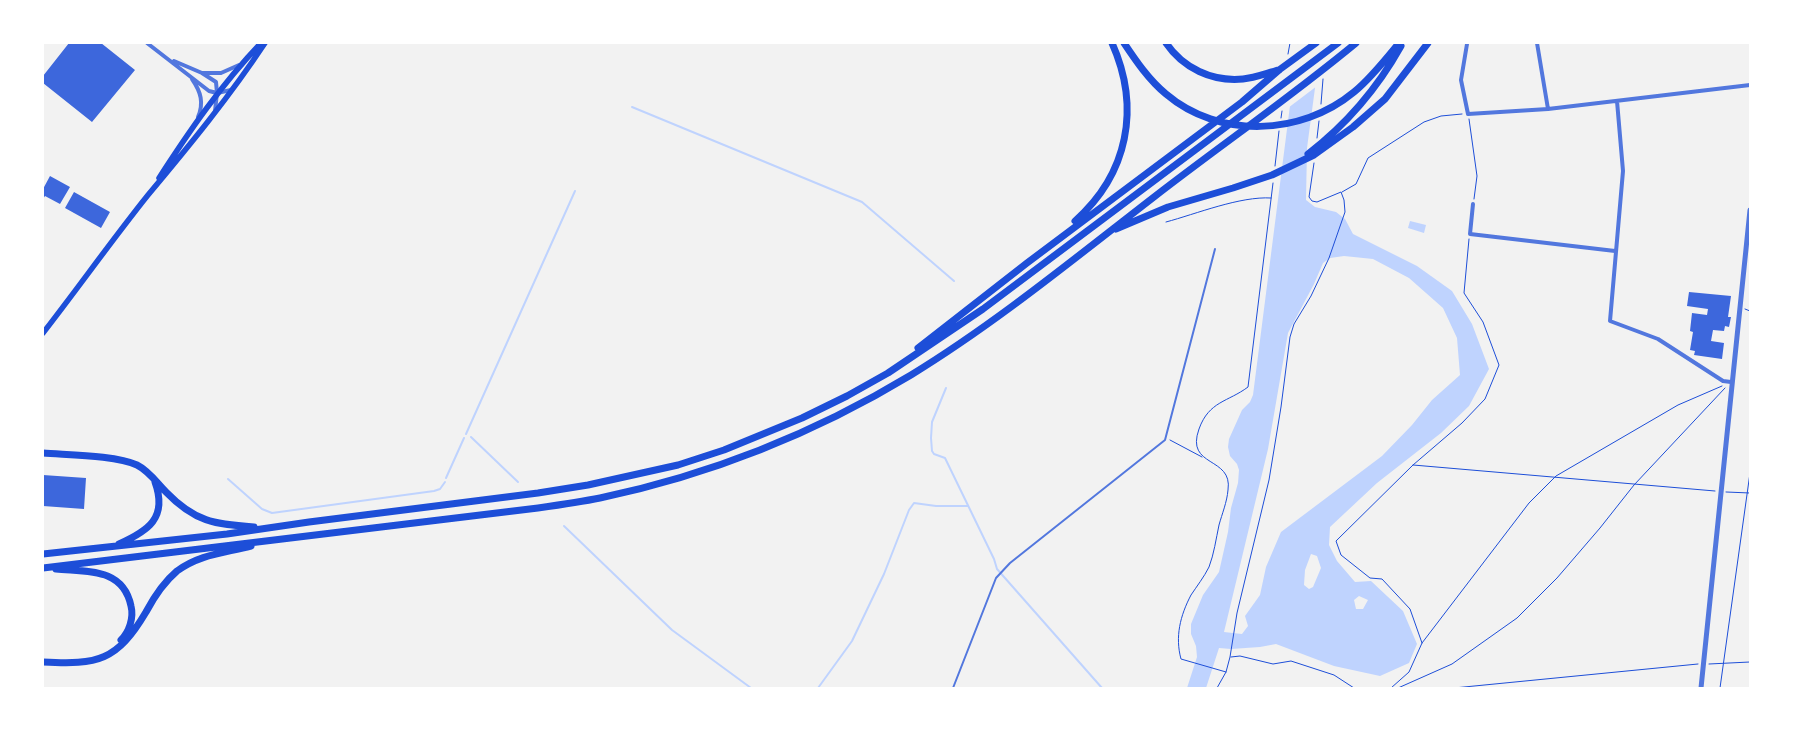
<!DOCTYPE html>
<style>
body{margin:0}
#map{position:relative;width:1793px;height:731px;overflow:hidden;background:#f2f2f2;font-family:Merriweather,serif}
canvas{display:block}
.frame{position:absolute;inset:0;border:44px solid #fff;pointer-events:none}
</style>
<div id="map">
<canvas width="1793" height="731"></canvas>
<div class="frame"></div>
</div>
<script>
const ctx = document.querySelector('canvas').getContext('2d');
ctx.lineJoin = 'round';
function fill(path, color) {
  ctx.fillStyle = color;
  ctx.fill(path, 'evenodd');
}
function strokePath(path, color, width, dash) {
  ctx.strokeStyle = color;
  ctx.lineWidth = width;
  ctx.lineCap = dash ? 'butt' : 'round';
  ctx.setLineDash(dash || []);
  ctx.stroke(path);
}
const water = new Path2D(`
 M1298,43H1321L1307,148L1306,200L1315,207L1336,212L1345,219L1353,234L1417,266L1452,291L1472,324L1489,369L1469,406L1441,433L1377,483L1330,527L1329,545L1337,561L1355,582L1371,581L1403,611L1417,644L1409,663L1380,676L1334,666L1276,644L1260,647L1231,649L1219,648L1206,688H1187L1197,657L1196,646L1191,634V624L1203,595L1219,572L1228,532L1231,508L1238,483L1239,470L1237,464L1230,456L1228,447L1229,439L1242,410L1250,402L1253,395ZM1344,256L1373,259L1409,278L1443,308L1457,338L1460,375L1432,400L1412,425L1382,456L1281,532L1266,567L1260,595L1245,616L1248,626L1242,634L1224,632L1268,449L1288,333L1314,284L1323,263L1330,258ZM1311,554L1317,556L1321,568L1313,587L1309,589L1304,585L1305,570ZM1359,596L1368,600L1363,609H1356L1354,600Z
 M1410,221L1426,225L1424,233L1408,228Z`);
const pier = new Path2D(`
 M1300,43H1323L1317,86L1288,108L1295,46Z`);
const stream = new Path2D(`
 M632,107L862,202L954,281
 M946,388L932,422L931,438L932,451L934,454L945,458L994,559L997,569L1102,688
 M466,434L575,191
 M471,437L518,482
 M446,478L464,438
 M228,479L262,509L272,513L434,491L440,489L445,482
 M564,526L672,630L751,688
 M818,688L852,641L884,574L909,510L914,503L936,506H967`);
const building = new Path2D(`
 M69,43H101L135,70L92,122L43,83V76Z
 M50,176L70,187L60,204L45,196L43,199V189Z
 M74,192L110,212L101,228L65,208Z
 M1689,292L1731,296L1728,317H1731L1729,327L1725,326L1724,331L1713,330L1711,341L1724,343L1722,359L1694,355L1695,351L1690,350L1693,332L1690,331L1692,313L1707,315L1708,309L1687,306Z
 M43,475L86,478L84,509L43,506Z`);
const path = new Path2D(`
 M1288,54L1290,43
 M1321,104L1323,79
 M1281,118L1282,111
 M1469,119L1477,176L1474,199
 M1317,138L1319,121
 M1275,166L1279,131
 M1342,192L1356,184L1368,158L1424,122L1441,116L1462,114
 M1166,222C1196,214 1240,196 1271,198
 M1745,309L1750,311
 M1170,440L1202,457
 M1413,465L1715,491
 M1726,492L1750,493
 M1422,643L1410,609L1382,579L1370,578L1341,555L1336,541L1413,465L1462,423L1485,399L1499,365L1483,322L1464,293L1469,239
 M1231,657L1240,656L1273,664L1291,661L1334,675L1354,688
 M1709,664L1750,662
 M1226,672L1181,659C1175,637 1180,616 1191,595C1197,586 1204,577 1209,567C1214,554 1216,539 1219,525C1222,514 1227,502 1228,490C1233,456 1185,468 1199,429C1209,401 1228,402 1248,387L1273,183
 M1217,688L1226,672L1230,657L1237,613L1269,480L1281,407L1290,337L1294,324L1311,296L1329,258L1345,212L1344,200L1341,192L1317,202L1312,201L1309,197L1314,163
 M1391,688L1409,672L1422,643L1529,503L1556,476L1678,405L1722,386
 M1398,688L1452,664L1517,618L1557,578L1600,528L1634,485L1725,388
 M1454,688L1698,664
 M1720,688L1750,473`);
const service = new Path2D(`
 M953,688L996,578L1010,563L1165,440L1215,249`);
const minor = new Path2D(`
 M147,43L209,91L217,93L231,90
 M1537,43L1548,109
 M1467,44L1461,80L1468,114L1548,109L1750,85
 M174,61L202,73L216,82L217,93L215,111
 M202,73H221L239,65
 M192,79C201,92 204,103 198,117
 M1617,101L1623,171L1610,321L1658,339L1723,381L1731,382
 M1473,204L1470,234L1615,251`);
const tertiary = new Path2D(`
 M1701,688L1750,210`);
const secondary = new Path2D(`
 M159,178C190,130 221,85 261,43
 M43,333C78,288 112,240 148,195C189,146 230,96 265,43`);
const motorway = new Path2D(`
 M1124,43C1136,61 1149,80 1166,94C1219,139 1301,136 1354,92C1371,78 1385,60 1399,43
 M1166,43C1183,68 1212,82 1243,79C1255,78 1267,73 1279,70
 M1308,154C1347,124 1377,89 1401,46
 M1075,221C1128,174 1141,108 1112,43
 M1116,229L1168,207L1233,188L1272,175L1314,155L1353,127L1385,99L1428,43
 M918,348L1027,263L1242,102L1279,70L1316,43
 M43,453C67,455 116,455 137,465C149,471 157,483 166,492C195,522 214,524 254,527
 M119,544C148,531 168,518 155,482
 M43,554L227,534L309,522L538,493L588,485L678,465L724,450L802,418L847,396L888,373L983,309L1338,43
 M43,568L538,508C559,505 580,502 600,498C709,475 815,433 911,375C996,323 1075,258 1154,197C1221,145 1291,97 1356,43
 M56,569C86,572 123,567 131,606C134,618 129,632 121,640
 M43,662C98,665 117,661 146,612C154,597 164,582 177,571C200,554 225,553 251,546`);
fill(water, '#bfd3fe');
fill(pier, '#f2f2f2');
strokePath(stream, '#bfd3fe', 2);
fill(building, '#3d67dc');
strokePath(path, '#1d4ed8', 1);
strokePath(service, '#5277de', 2);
strokePath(minor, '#5277de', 4);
strokePath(tertiary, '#5277de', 5);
strokePath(secondary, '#1d4ed8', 5.5);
strokePath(motorway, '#1d4ed8', 7);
</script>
